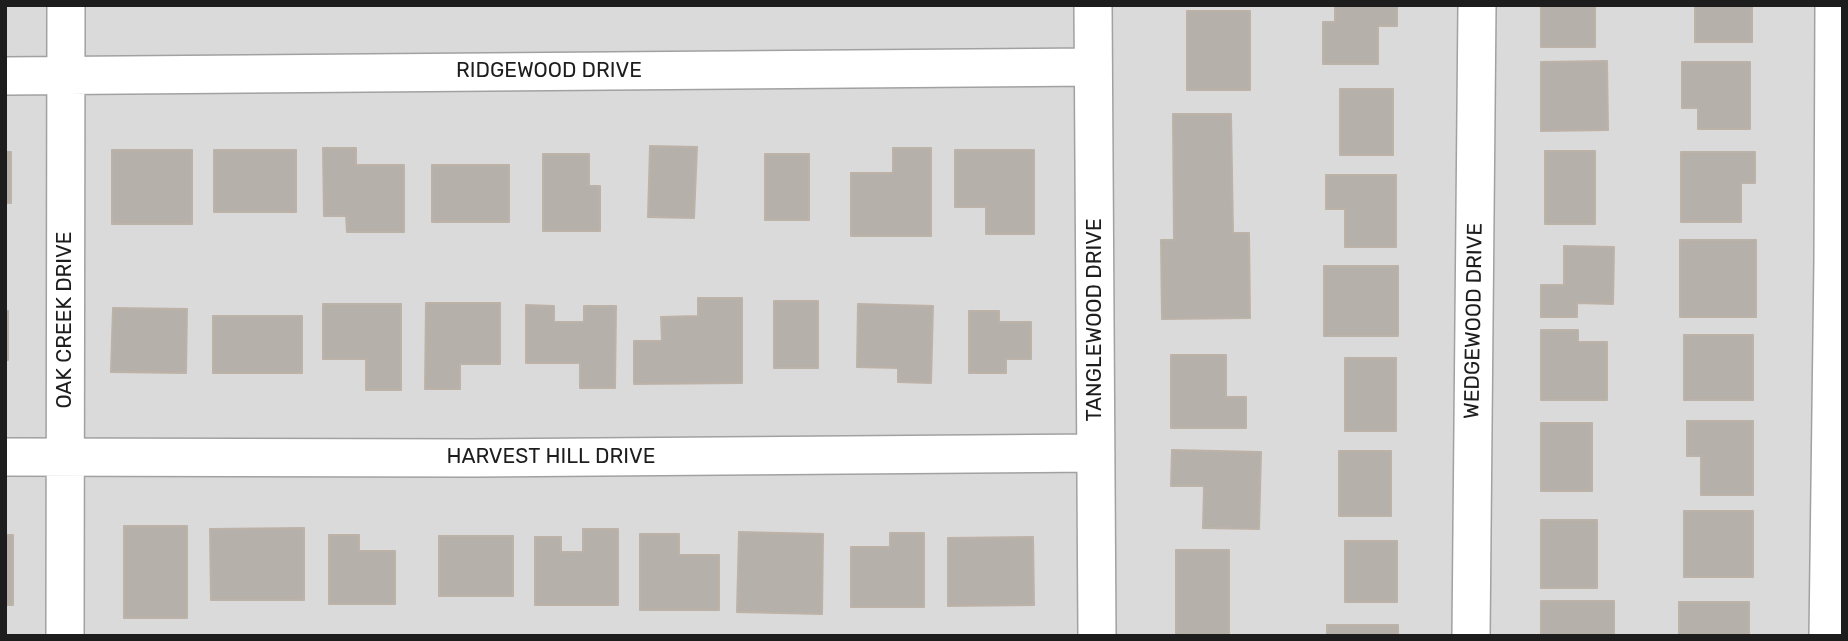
<!DOCTYPE html>
<style>
body{margin:0}
#map{position:relative;width:1848px;height:641px;overflow:hidden;background:#edebe4;font-family:Rubik,sans-serif}
canvas{display:block}
.frame{position:absolute;inset:0;border:7px solid #1d1d1d;pointer-events:none}
</style>
<div id="map">
<canvas width="1848" height="641"></canvas>
<div class="frame"></div>
</div>
<script>
const ctx = document.querySelector('canvas').getContext('2d');
ctx.lineJoin = 'round';
function fill(path, color) {
  ctx.fillStyle = color;
  ctx.fill(path, 'evenodd');
}
function strokePath(path, color, width, dash) {
  ctx.strokeStyle = color;
  ctx.lineWidth = width;
  ctx.lineCap = dash ? 'butt' : 'round';
  ctx.setLineDash(dash || []);
  ctx.stroke(path);
}
function drawText(font, color, halo, rows, align = 'center') {
  ctx.font = font + ' Rubik,sans-serif';
  ctx.lineWidth = 6;
  ctx.setLineDash([]);
  ctx.textBaseline = 'middle';
  ctx.strokeStyle = halo;
  ctx.fillStyle = color;
  for (const [text, x, y, turn = 0] of rows) {
    ctx.save();
    ctx.translate(x, y);
    ctx.rotate((+turn || 0) * Math.PI / 180);
    ctx.textAlign = isNaN(turn) ? turn : align;
    if (halo) ctx.strokeText(text, 0, 0);
    ctx.fillText(text, 0, 0);
    ctx.restore();
  }
}
const residential = new Path2D(`
 M5,5H1843V636H5Z`);
const building = new Path2D(`
 M1335,5H1397V26H1378V64H1323V22H1335Z
 M1541,5H1595V47H1541Z
 M1695,5H1752V42H1695Z
 M1187,11H1250V90H1187Z
 M1607,61L1608,130L1541,131V62Z
 M1682,62H1750V129H1698V108H1682Z
 M1340,89H1393V155H1340Z
 M1173,114H1231L1233,233H1249L1250,318L1162,319L1161,240H1174Z
 M650,146L697,147L694,218L648,217Z
 M323,148H356V165H404V232H347L346,216H324Z
 M893,148H931V236H851V173H893Z
 M112,150H192V224H112Z
 M214,150H296V212H214Z
 M955,150H1034V234H986V207H955Z
 M1545,151H1595V224H1545Z
 M5,152H11V203H5Z
 M1681,152H1755V183H1741V222H1681Z
 M543,154H589V186H600V231H543Z
 M765,154H809V220H765Z
 M432,165H509V222H432Z
 M1326,175H1396V247H1345V209H1326Z
 M1680,240H1756V317H1680Z
 M1564,246L1614,247L1613,304L1577,303V317H1541V285H1564Z
 M1324,266H1398V336H1324Z
 M698,298H742V383L634,384V341H662L661,317L698,316Z
 M774,301H818V368H774Z
 M426,303H500V364H460V389H425Z
 M323,304H401V390H366V359H323Z
 M858,304L933,306L931,383L898,382V368L857,367Z
 M526,305L554,306V322H584V306H616L615,388H580V363H526Z
 M113,308L187,309L186,373L111,372Z
 M5,311H8V360H5Z
 M969,311H999V322H1031V359H1006V373H969Z
 M213,316H302V373H213Z
 M1541,330H1578V342H1607V400H1541Z
 M1684,335H1753V400H1684Z
 M1171,355H1226V397H1246V428H1171Z
 M1345,358H1396V431H1345Z
 M1687,421H1753V495H1701V456H1687Z
 M1541,423H1592V491H1541Z
 M1172,450L1261,452L1259,529L1203,528L1204,486H1171Z
 M1339,451H1391V516H1339Z
 M1684,511H1753V577H1684Z
 M1541,520H1597V588H1541Z
 M124,526H187V618H124Z
 M304,528V600H211L210,529Z
 M583,529H618V605H535V537H561V552H583Z
 M739,532L823,534L822,614L737,612Z
 M890,533H924V607H851V547H890Z
 M640,534H679V555H719V610H640Z
 M5,535H13V605H5Z
 M329,535H359V551H395V604H329Z
 M439,536H513V596H439Z
 M1033,537L1034,605L948,606V538Z
 M1345,541H1397V602H1345Z
 M1176,550H1229V636H1176Z
 M1541,601H1614V636H1541Z
 M1679,602H1749V636H1679Z
 M1327,625H1398V636H1327Z`);
const minor = new Path2D(`
 M1093,5L1097,636
 M5,76L1093,67
 M5,457L474,458L1096,453
 M65,636L66,5
 M1471,636L1477,5
 M1828,636L1833,260L1834,5`);
const streetNames = [
 ["RIDGEWOOD DRIVE",549,71],
 ["OAK CREEK DRIVE",65,320,-90],
 ["TANGLEWOOD DRIVE",1095,320,-90],
 ["WEDGEWOOD DRIVE",1474,321,-89],
 ["HARVEST HILL DRIVE",551,457]
];
fill(residential, '#dbdada');
fill(building, '#b6b0aa');
strokePath(building, '#bdb2a8', 2);
strokePath(minor, '#a1a1a1', 40);
strokePath(minor, '#fff', 37);
drawText('21px', '#1d1d1d', '#fff', streetNames);
</script>
